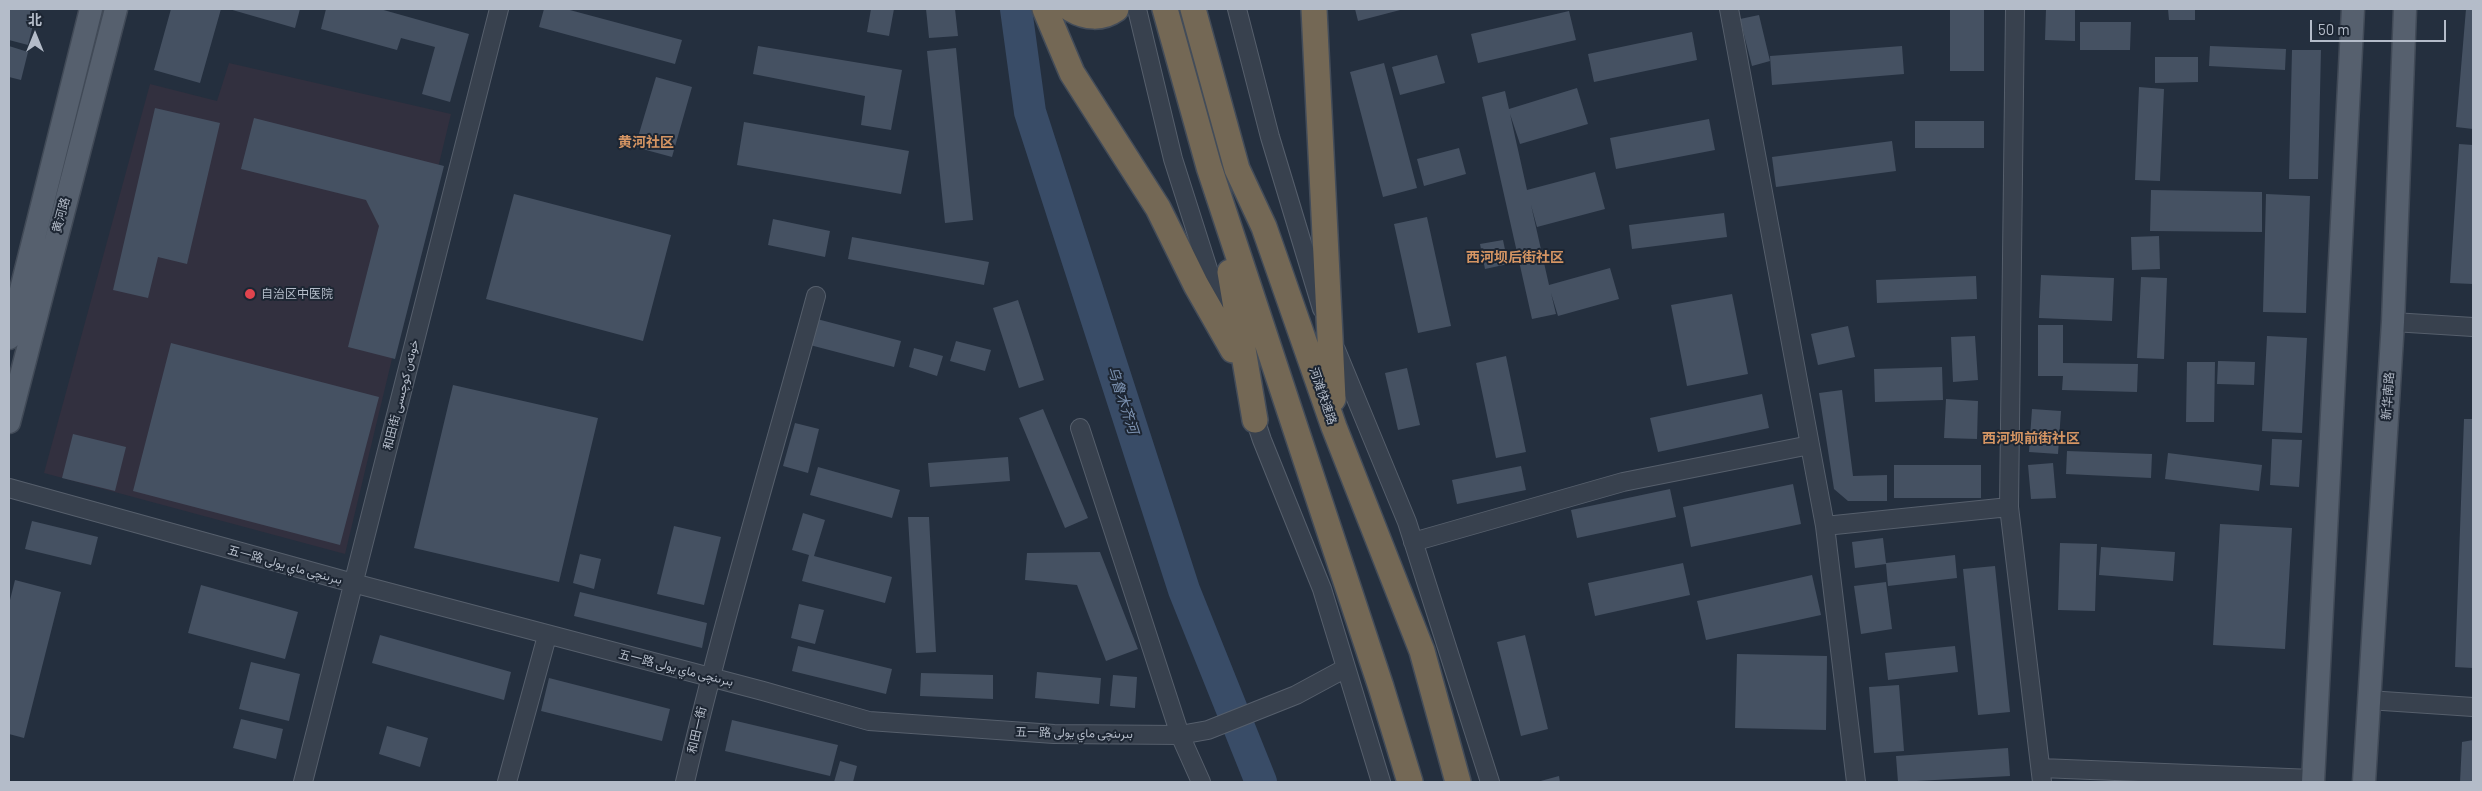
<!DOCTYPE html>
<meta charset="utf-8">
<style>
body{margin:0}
#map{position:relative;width:2482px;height:791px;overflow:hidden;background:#242f3e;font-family:Barlow,"Noto Sans SC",sans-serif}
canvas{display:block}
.frame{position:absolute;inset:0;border:10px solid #b4bcc9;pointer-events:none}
.north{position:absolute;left:10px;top:10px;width:50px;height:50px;-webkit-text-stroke:4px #1d2633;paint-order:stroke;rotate:0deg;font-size:14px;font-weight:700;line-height:20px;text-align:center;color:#b4bcc9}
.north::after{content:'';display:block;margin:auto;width:18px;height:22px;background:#b4bcc9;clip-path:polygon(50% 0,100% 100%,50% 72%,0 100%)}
.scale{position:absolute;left:2310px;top:20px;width:136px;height:22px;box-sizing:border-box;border:2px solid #b4bcc9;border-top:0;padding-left:6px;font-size:15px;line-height:18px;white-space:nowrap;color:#b4bcc9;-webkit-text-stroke:4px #1d2633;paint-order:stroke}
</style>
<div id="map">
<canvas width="2482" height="791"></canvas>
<div class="frame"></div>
<div class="north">北</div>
<div class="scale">50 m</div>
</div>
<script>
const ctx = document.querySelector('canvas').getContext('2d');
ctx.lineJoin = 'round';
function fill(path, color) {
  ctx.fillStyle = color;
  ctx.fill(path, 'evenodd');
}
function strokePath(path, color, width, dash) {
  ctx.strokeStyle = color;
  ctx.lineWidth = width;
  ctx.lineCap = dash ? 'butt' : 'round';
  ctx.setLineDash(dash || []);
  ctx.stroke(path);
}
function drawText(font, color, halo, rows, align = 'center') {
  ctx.font = font + ' Barlow,Vazirmatn,"Noto Sans SC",sans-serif';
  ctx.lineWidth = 4;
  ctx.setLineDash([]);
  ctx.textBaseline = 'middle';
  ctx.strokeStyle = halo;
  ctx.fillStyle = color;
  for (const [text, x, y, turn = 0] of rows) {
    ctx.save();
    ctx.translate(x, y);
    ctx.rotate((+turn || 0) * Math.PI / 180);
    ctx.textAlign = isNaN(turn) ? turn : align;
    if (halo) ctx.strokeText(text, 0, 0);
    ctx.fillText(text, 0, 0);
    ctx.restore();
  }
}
const medical = new Path2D(`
 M229,63L451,114L345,554L44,473L150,84L217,101Z`);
const river = new Path2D(`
 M1016,9L1030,112L1184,590L1261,782`);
const building = new Path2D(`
 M9,9H37L28,45L9,40Z
 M171,9H221L200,83L154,70Z
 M229,9H300L295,28Z
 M326,9H380L469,34L450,102L422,94L435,47L401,38L397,50L321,29Z
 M544,9H566L682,40L675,64L539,27Z
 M871,9H894L889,36L867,32Z
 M926,9H955L958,36L929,38Z
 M1355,9H1404L1358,21Z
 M1950,9H1984V71H1950Z
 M2046,9H2075V41L2045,40Z
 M2168,9H2195V20H2169Z
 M2466,9H2473V129L2456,127Z
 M1569,11L1576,40L1478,63L1471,34Z
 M1759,15L1770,61L1752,66L1740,19Z
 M2080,22H2131L2130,50H2080Z
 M1692,32L1697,60L1594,82L1588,54Z
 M9,46L28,52L21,80L9,77Z
 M758,46L902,70L891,130L861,125L865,96L753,74Z
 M1902,46L1904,74L1772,85L1770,56Z
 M2210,46L2286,49L2285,70L2209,66Z
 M956,48L973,220L945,223L927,51Z
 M2292,50H2321L2318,179H2289Z
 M1437,55L1445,83L1400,95L1392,67Z
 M2155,57H2198V82L2155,83Z
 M1384,63L1417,188L1383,197L1350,72Z
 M656,77L692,87L672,157L635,147Z
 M2139,87L2164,89L2160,181L2135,180Z
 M1577,88L1588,124L1520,144L1510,114L1527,190L1595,172L1605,209L1537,227L1531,205L1549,285L1610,268L1619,299L1558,316L1551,293L1556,314L1532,319L1482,97L1505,91L1509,109Z
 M155,108L220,123L187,264L158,257L148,298L113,290Z
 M254,118L444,166L395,359L348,347L379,226L366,200L241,169Z
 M1709,119L1715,150L1616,169L1610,138Z
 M1915,121H1984V148H1915Z
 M744,122L909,151L901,194L737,165Z
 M1892,141L1896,171L1776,187L1772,157Z
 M2459,144L2473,145V284L2450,283Z
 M1459,148L1466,174L1424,186L1417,159Z
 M2151,190L2262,192V232L2150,231Z
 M514,194L671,235L643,341L486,299Z
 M2266,194L2310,196L2306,313L2263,312Z
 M1724,213L1727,237L1632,249L1629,225Z
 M1427,217L1451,326L1418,333L1394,224Z
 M773,219L830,231L825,257L768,245Z
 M2159,236L2160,269L2132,270L2131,237Z
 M852,237L989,262L984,285L848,259Z
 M1503,240L1508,264L1485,269L1480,244Z
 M2041,275L2114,278L2112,321L2039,318Z
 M1976,276L1977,299L1877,303L1876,280Z
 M2141,277L2167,278L2164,359L2137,358Z
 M1732,294L1748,374L1687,386L1671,305Z
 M1018,300L1044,380L1019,388L993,308Z
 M817,319L901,341L894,367L810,345Z
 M2038,325H2063V363L2138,364L2137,392L2062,390L2063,376H2038Z
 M1848,326L1855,357L1818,365L1811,334Z
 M1975,336L1978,380L1953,382L1951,337Z
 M2267,336L2307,338L2302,433L2262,431Z
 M956,341L991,350L985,371L950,361Z
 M171,343L379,397L340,545L133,491Z
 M914,348L943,356L937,376L909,367Z
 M1506,356L1526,452L1496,458L1476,363Z
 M2218,361L2255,362L2254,385L2217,384Z
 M2187,362H2215L2214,422H2186Z
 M1942,367L1943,400L1875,402L1874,369Z
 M1407,368L1420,425L1398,430L1385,373Z
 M453,385L598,418L559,582L414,548Z
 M1842,390L1853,476L1887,475V501H1848L1834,489L1819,393Z
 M1762,394L1769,428L1658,452L1650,418Z
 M1946,399L1978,401L1977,439L1944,438Z
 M1043,409L1088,518L1065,528L1019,418Z
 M2032,409L2061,411L2058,454L2029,452Z
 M2464,419H2473V668L2455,667Z
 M795,423L819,429L808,473L783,466Z
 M73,434L126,447L115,491L62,478Z
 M2272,439L2302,440L2299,487L2270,485Z
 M2067,451L2152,454L2151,478L2066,474Z
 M2168,453L2262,465L2259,491L2165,479Z
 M1008,457L1010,481L930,487L928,463Z
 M2053,463L2056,498L2031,499L2028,465Z
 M1894,465H1981V498H1894Z
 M1521,466L1526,490L1457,504L1452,480Z
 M818,467L900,490L892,518L810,495Z
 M1793,484L1801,524L1691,547L1683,507Z
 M1670,489L1676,517L1577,538L1571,510Z
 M803,513L825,520L814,556L892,577L885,603L802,581L809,555L792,550Z
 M908,517H929L936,652L916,653Z
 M32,521L98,537L91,565L25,549Z
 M2220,524L2292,528L2285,649L2213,645Z
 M674,526L721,537L704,605L657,594Z
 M1883,538L1886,563L1955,555L1957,578L1888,586L1886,564L1855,568L1852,542Z
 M2060,543L2097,544L2095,611L2058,610Z
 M2101,547L2175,552L2173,581L2099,575Z
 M1100,552L1138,649L1106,661L1077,585L1025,580L1027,553Z
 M580,554L601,559L594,589L573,583Z
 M1683,563L1690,595L1595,616L1588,583Z
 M1995,566L2010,712L1978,715L1963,569Z
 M1812,575L1821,615L1706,640L1697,601Z
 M15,580L61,592L24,738L9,734V604Z
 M1886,582L1892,629L1861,634L1854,586Z
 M201,585L298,612L285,659L188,633Z
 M580,592L707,623L702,648L574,616Z
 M799,604L824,610L815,644L791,638Z
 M380,635L511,672L504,700L372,663Z
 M1525,635L1548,729L1521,736L1497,642Z
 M798,646L892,669L886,694L792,671Z
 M1955,646L1958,672L1888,680L1885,653Z
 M1737,654L1827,656L1826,730L1735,728Z
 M251,662L300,674L289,721L239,709Z
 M1037,672L1101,678L1099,704L1035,698Z
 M921,673L993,675V699L920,696Z
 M1113,675L1137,677L1135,708L1110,706Z
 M549,678L670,709L662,741L541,711Z
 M1899,685L1904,751L1874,753L1869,687Z
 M241,719L283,729L276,759L233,748Z
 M732,720L838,745L830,776L725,751Z
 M387,726L428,738L420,767L379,754Z
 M2473,740V782H2460L2462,742Z
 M2008,748L2010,776L1898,782L1896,756Z
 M840,761L857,766L853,782H834Z
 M1559,776L1560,782H1537Z`);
const minor = new Path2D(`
 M1137,9L1173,159L1223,316
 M1237,9L1270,137L1322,309
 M1729,9L1825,526L1856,782
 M2015,9L2009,507L2042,782
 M2393,322L2473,327
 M1336,350L1407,522L1490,782
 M1252,410L1262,440L1322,589L1381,782
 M1080,428L1180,735L1201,782
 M9,488L353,583L763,691L869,721L1054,734L1180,735L1208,730L1296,695L1346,668
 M1825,526L2009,507
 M1413,542L1623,482L1810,445
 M2368,700L2473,707
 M2041,768L2313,779
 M303,782L499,9
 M507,782L547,636
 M685,782C723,619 772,458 816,296`);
const major = new Path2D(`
 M9,338L91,9
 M9,422L116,9
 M2313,782L2353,9
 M2364,782L2393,322L2405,9`);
const highway = new Path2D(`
 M1045,9L1072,73L1158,208L1196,285L1233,350
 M1071,9C1086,18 1102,19 1116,9
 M1165,9L1209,167L1381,687L1410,782
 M1193,9L1237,169L1264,227L1334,427L1422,651L1458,782
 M1314,9L1333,399
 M1230,272L1255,420`);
const markers = [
 [250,294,6,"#e0444e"]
];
const streetNames = [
 ["黄河路",61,215,-75],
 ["和田街 خوتەن كوچىسى",401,395,-76],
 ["河滩快速路",1323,396,71],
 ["新华南路",2388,396,-86],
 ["五一路 بىرىنچى ماي يولى",285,565,15],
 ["五一路 بىرىنچى ماي يولى",676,668,14],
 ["和田一街",697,730,-77],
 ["五一路 بىرىنچى ماي يولى",1074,733,1]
];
const poiNames = [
 ["自治区中医院",261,294]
];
const neighbourhoodNames = [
 ["黄河社区",646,142],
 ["西河坝后街社区",1515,257],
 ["西河坝前街社区",2031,438]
];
const waterNames = [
 ["乌鲁木齐河",1123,400,72]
];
fill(medical, '#32303f');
strokePath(river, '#394c67', 32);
fill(building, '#455162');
strokePath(minor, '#565f6c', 20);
strokePath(major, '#414a57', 25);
strokePath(highway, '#434c59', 28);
strokePath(minor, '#38414e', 18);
strokePath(major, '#56606e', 22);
strokePath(highway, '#746855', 25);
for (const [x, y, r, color] of markers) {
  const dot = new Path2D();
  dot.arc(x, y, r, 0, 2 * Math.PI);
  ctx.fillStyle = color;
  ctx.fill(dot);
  strokePath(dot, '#1d2633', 2);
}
drawText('12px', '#b4bcc9', '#1d2633', streetNames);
drawText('12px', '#b4bcc9', '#1d2633', poiNames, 'left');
drawText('bold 14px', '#d59563', '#1d2633', neighbourhoodNames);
drawText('italic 14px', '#7c92b1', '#1d2633', waterNames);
</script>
